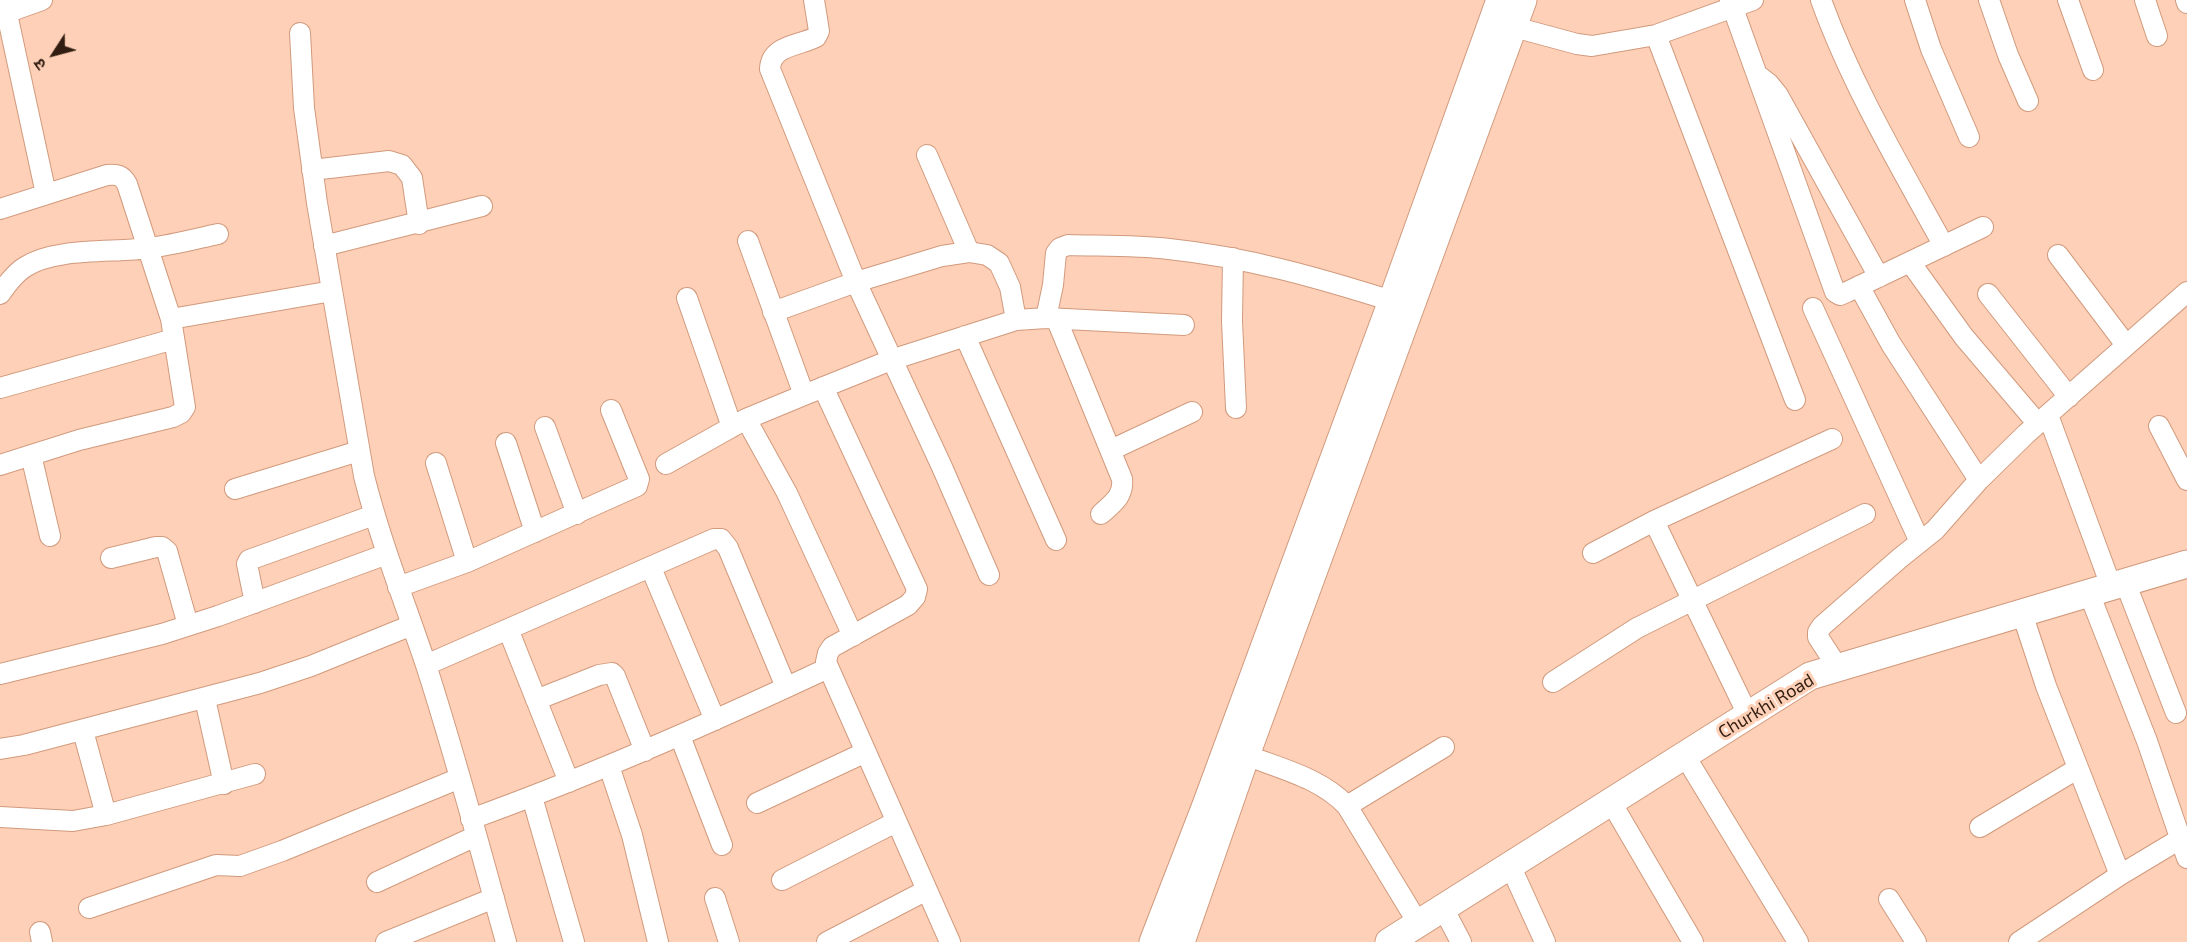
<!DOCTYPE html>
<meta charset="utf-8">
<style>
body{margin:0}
#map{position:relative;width:2187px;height:942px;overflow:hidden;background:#fed0b7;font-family:"Exo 2","Noto Sans Devanagari",sans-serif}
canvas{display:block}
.north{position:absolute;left:24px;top:24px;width:60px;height:60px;-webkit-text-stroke:4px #fed0b7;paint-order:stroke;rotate:234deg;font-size:16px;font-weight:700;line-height:24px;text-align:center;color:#311d11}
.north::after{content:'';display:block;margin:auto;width:21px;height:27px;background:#311d11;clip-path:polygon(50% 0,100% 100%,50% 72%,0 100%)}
</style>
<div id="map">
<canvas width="2187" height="942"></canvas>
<div class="north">उ</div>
</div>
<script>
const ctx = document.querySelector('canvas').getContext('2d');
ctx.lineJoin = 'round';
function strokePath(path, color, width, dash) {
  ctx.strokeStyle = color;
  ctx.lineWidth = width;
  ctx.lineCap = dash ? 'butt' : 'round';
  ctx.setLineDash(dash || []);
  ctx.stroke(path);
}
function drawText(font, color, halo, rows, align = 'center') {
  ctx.font = font + ' "Exo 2",sans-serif';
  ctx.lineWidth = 6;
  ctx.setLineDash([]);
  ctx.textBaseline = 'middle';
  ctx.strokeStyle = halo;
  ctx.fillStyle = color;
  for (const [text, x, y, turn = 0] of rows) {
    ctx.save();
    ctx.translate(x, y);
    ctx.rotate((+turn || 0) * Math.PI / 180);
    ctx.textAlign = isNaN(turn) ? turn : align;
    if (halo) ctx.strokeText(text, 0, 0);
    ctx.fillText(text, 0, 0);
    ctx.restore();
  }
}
const street = new Path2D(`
 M4,0L46,194
 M814,0L819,31L816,37C799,46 771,45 770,69L856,282L942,467L989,575
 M1730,0L1835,292L1840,295L1847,292L1983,227
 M1821,0C1852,86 1900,166 1944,246
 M1915,0L1931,49L1969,137
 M1989,0L2008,55L2028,101
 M2068,0L2093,70
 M2145,0L2157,36
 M2186,0L2187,3
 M0,15L42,0
 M1514,27L1577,44L1592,46L1656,35L1753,0
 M300,33L304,108L317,203L364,476C380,540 404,600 425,662C455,754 480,849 506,942
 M1656,35L1795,400
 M1760,77L1769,84L1778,95L1879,277
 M927,155L969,252
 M312,170L389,161L402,165L412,178L419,224
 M0,209L107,175C117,174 122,175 127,184L171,319L185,407L181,413L173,417L79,440L0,465
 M748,241L804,395
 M324,246L482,206
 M2058,255L2126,345
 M1233,258L1232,321L1236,408
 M1910,262L1964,337L2038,424
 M1859,286L1891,344L1979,480
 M0,294C7,284 15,273 25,267C55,247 114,253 149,248C172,245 195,239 218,234
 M1988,294L2069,397
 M687,298L732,427
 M1813,308L1920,542
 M773,312L856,282L942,256L969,252L987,255L999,263L1010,287L1016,320
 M1046,318L1053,285L1056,253L1060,248L1068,245C1102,246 1136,245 1169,249C1246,257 1319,278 1392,301
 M1056,318L1122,479C1124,496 1113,503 1101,514
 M171,319L332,291
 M965,336L1056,540
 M823,387L917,589L915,597L908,605L832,647L828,653L826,662L950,942
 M0,388L174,339
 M2048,415L2111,586
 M746,419L787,493L853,636
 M2159,426L2187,480
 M545,427L577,514
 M506,443L535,532
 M1111,450L1192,412
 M31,455L50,536
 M436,463L467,562
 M666,464L746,419L804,395L891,360L1016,320L1046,318L1184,325
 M235,489L359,451
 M1654,521L1748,715
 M1593,553L1654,521L1832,439
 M111,558L156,547H162L167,551L188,625
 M651,568L715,720
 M2125,582L2176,713
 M398,587L467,562L637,486L639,479L611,410
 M2089,593L2147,741L2187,858
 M255,603L247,564L249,560L374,515
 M2022,613L2046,686L2120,875
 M508,629L569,782
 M426,665L714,539H721L728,548L786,687
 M1838,668L1818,637V632L1822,626L1900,558L1935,530L1979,480L2026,434L2187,292
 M0,674L162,634L218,616L387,554
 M1553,682L1637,628L1865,514
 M205,699L224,784
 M536,700L599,675L612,673L615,676L645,751
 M83,731L106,815
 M680,736L722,845
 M0,749L24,745L260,683L311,666L412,625
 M1246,755C1281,769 1321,778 1347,806L1418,923
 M1685,756L1798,942
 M609,766L632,835L658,942
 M532,797L574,942
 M1611,802L1693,942
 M757,803L866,752
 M1347,806L1444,747
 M0,817L73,821L106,815L255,774
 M471,819C593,775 711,723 828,668
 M1980,827L2077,769
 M1510,865L1545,942
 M782,880L896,822
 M377,882L476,836
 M715,898L729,942
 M1889,899L1916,942
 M89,908L216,865L240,866L282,851L460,778
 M1443,908L1461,942
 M40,932L42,942
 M386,942L494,898
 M827,942L927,890
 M2019,942L2120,875L2180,839`);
const secondary = new Path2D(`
 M1153,942L1206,805L1392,301L1500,0
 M1181,942L1246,755L1523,0
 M1389,942L1810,676L2187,564`);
const streetNames = [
 ["Churkhi Road",1766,706,-31]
];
strokePath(street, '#d19a7d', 22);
strokePath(secondary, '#d19a7d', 29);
strokePath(street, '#fff', 20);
strokePath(secondary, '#fff', 27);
drawText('18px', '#311d11', '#fed0b7', streetNames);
</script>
